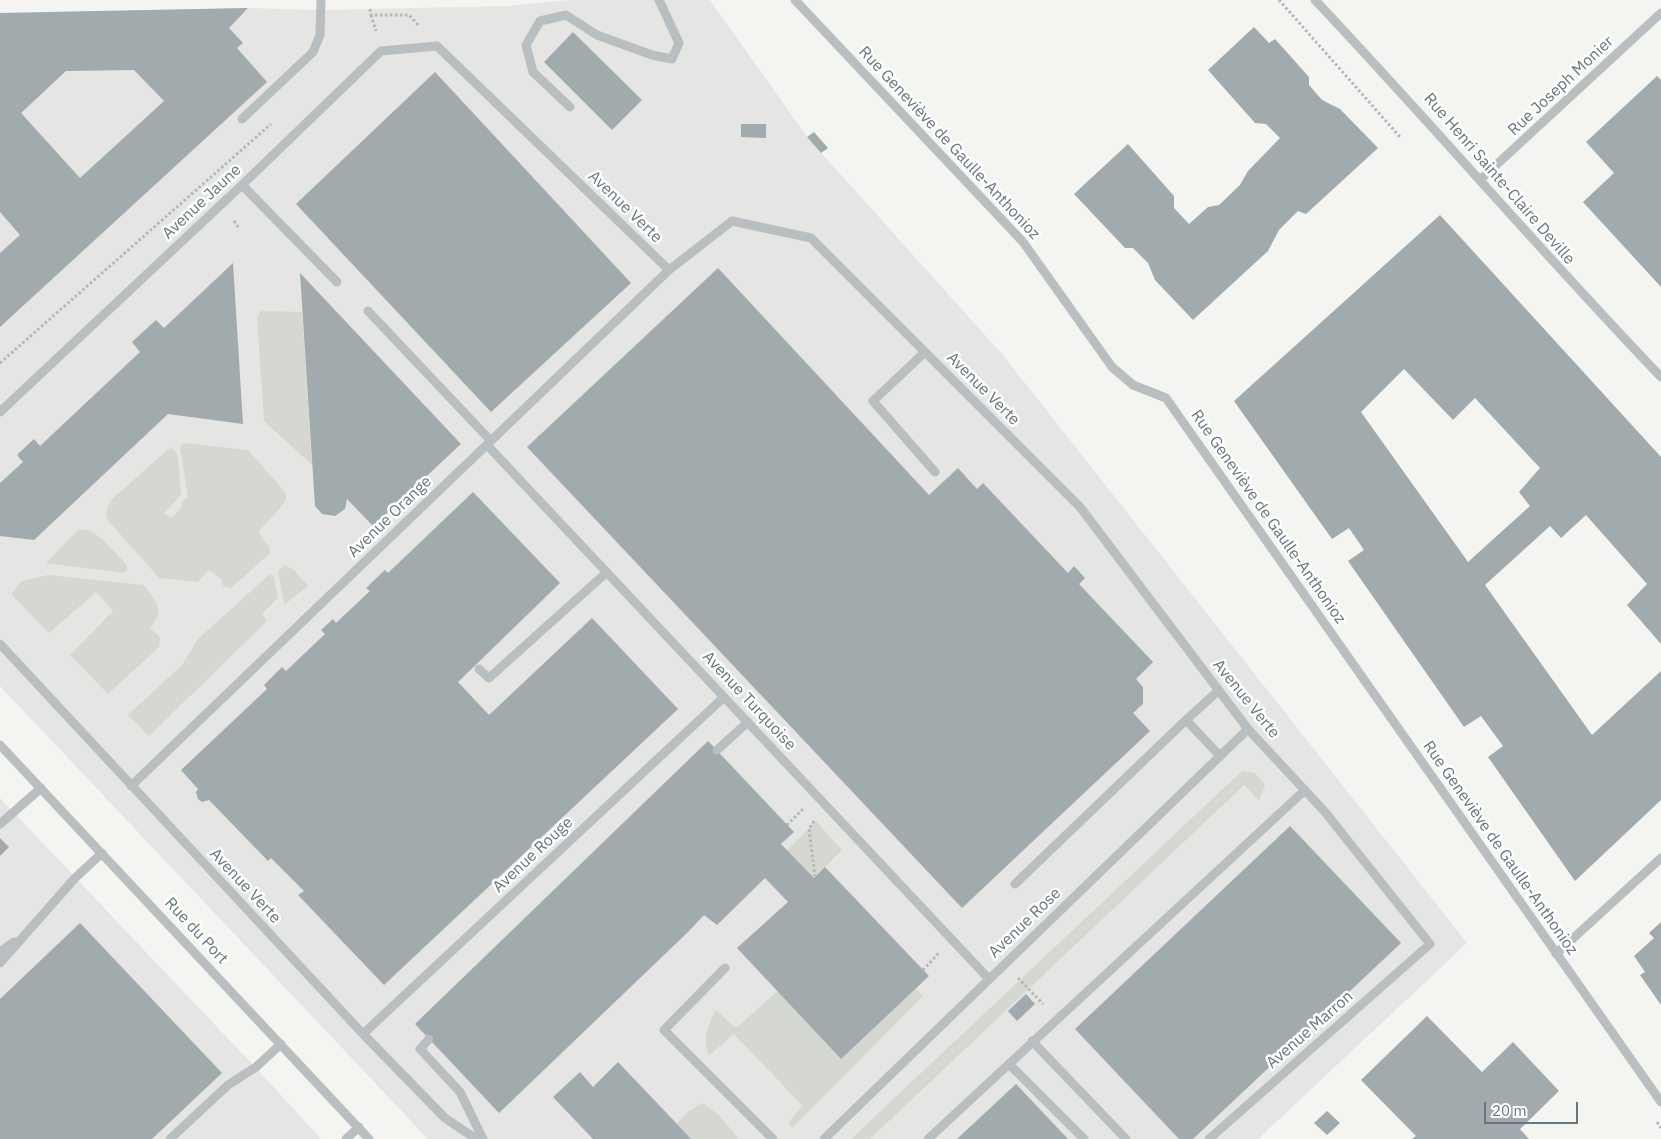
<!DOCTYPE html>
<meta charset="utf-8">
<style>
body{margin:0}
#map{position:relative;width:1661px;height:1139px;overflow:hidden;background:#f4f4f1;font-family:"IBM Plex Sans",sans-serif}
canvas{display:block}
.scale{position:absolute;left:1484px;top:1102px;width:94px;height:22px;box-sizing:border-box;border:2px solid #66777e;border-top:0;padding-left:6px;font-size:15px;line-height:18px;white-space:nowrap;color:#66777e;-webkit-text-stroke:4px #fff;paint-order:stroke}
</style>
<div id="map">
<canvas width="1661" height="1139"></canvas>
<div class="scale">20 m</div>
</div>
<script>
const ctx = document.querySelector('canvas').getContext('2d');
ctx.lineJoin = 'round';
function fill(path, color) {
  ctx.fillStyle = color;
  ctx.fill(path, 'evenodd');
}
function strokePath(path, color, width, dash) {
  ctx.strokeStyle = color;
  ctx.lineWidth = width;
  ctx.lineCap = dash ? 'butt' : 'round';
  ctx.setLineDash(dash || []);
  ctx.stroke(path);
}
function drawText(font, color, halo, rows, align = 'center') {
  ctx.font = font + ' "IBM Plex Sans",sans-serif';
  ctx.lineWidth = 5;
  ctx.setLineDash([]);
  ctx.textBaseline = 'middle';
  ctx.strokeStyle = halo;
  ctx.fillStyle = color;
  for (const [text, x, y, turn = 0] of rows) {
    ctx.save();
    ctx.translate(x, y);
    ctx.rotate((+turn || 0) * Math.PI / 180);
    ctx.textAlign = isNaN(turn) ? turn : align;
    if (halo) ctx.strokeText(text, 0, 0);
    ctx.fillText(text, 0, 0);
    ctx.restore();
  }
}
const built = new Path2D(`
 M570,0H710L807,137L1002,354L1467,943L1258,1139H428L0,686V13L248,8L322,10L507,6Z
 M0,798L270,1083L321,1139H0Z`);
const green = new Path2D(`
 M261,311L302,312L312,465L264,421L257,317Z
 M184,443L248,450L286,493V501L259,531L263,540L269,546L270,553L231,588L223,586L222,580L209,570L198,582L159,578L107,519L106,512L111,500L171,447L178,455L181,495L164,513L171,518L183,506L181,502L188,497L180,447Z
 M78,530H90L103,540L127,565V570L124,573L46,563Z
 M285,565L294,570L308,586L284,605L278,571Z
 M270,574L274,577L278,598L262,614L267,621L149,736L128,715L182,665L198,639Z
 M48,575L144,585C156,602 166,609 150,628L160,637L159,647L108,694L70,655L113,611L96,592L49,633L11,594L22,581Z
 M1242,771L1255,773L1265,785L1259,801L1244,785L870,1139H851Z
 M816,821L842,850L814,878L787,850Z
 M915,988L923,996L793,1127L788,1123L803,1106L734,1034L709,1055C702,1039 708,1024 716,1010L736,1028L778,991Z
 M703,1103L719,1115L739,1139H691L677,1124L689,1111Z`);
const building = new Path2D(`
 M248,8L229,28L243,43L237,48L267,82L0,327V253L20,235L0,212V13ZM134,70L164,101L80,178L21,113L66,71Z
 M1254,27L1269,43L1275,39L1309,77V85L1322,100L1340,109L1378,148L1306,214L1298,211L1279,230L1268,251L1193,320L1155,280L1148,263L1133,248H1125L1074,194L1128,144L1174,196V208L1189,224L1208,207L1219,205L1240,185L1248,171L1280,138L1266,124L1255,123L1208,70Z
 M573,32L642,100L612,130L544,62Z
 M435,72L631,283L491,412L296,204Z
 M1657,76L1661,80V287L1583,202L1614,173L1586,142Z
 M741,124H766V138L741,137Z
 M814,132L828,148L821,153L807,137Z
 M1440,215L1661,457V644L1627,605L1647,584L1586,515L1561,538L1550,526L1485,585L1592,735L1661,671V800L1575,881L1488,757L1503,746L1481,716L1464,727L1348,561L1364,550L1349,528L1332,539L1234,401ZM1404,369L1453,420L1475,398L1540,468L1519,492L1530,506L1468,562L1361,412Z
 M233,263L243,424L168,414L34,540L0,536V483L23,462L17,455L34,439L40,446L140,352L132,342L156,320L164,328Z
 M718,268L929,495L958,468L977,489L983,483L1068,573L1074,566L1085,578L1079,584L1153,662L1136,679L1143,687V704L1133,713L1150,731L962,908L527,447Z
 M300,273L461,444L373,526L347,499L345,509L335,516L322,514L315,506Z
 M473,492L560,583L458,682L489,715L592,618L678,709L384,985L298,895L304,891L271,858L268,861L209,800L202,802L198,799L196,792L198,789L181,770L267,689L264,685L282,667L286,671L325,634L321,630L333,619L336,623L370,591L366,588L385,570L388,573Z
 M708,741L794,832L781,844L814,878L825,867L929,976L841,1059L737,948L788,902L765,878L717,925L704,915L688,932L499,1113L415,1024Z
 M1290,826L1401,943L1193,1139H1179L1075,1029Z
 M0,838L9,847L0,856Z
 M1661,922V1005L1640,975L1645,972L1634,956L1654,938L1649,933Z
 M80,923L222,1073L152,1139H0V999Z
 M1026,994L1035,1004L1017,1021L1008,1011Z
 M1427,1016L1482,1072L1513,1042L1559,1091L1520,1129L1529,1139H1412L1416,1136L1361,1080Z
 M618,1062L677,1124L691,1139H593L553,1097L580,1072L593,1087Z
 M1016,1084L1068,1139H957Z
 M1327,1111L1340,1123L1327,1135L1314,1123Z`);
const path = new Path2D(`
 M1279,0L1400,137
 M370,9L371,15H409L419,26
 M371,15L376,31
 M234,221L238,227
 M0,363L271,124
 M814,821L809,829L815,876
 M787,825L803,809
 M923,970L939,953
 M1018,978L1043,1004
 M1657,1122L1661,1128`);
const minor = new Path2D(`
 M795,0L1023,242L1112,367L1133,385L1166,398L1661,1102
 M1315,0C1432,124 1543,254 1661,377
 M570,107L533,72L526,45L540,21L566,15L597,35L652,55L672,59L679,43L659,0
 M242,119L313,52L320,35L321,0
 M1481,179L1661,13
 M242,185L337,282
 M368,311L491,441
 M925,352L873,401L935,472
 M0,412L242,185L381,51L437,46L669,270
 M487,445L989,979
 M0,644L363,1034L445,1118L476,1139
 M479,669L489,678L607,572
 M1186,720L1218,691
 M0,745L369,1139
 M717,750L748,722
 M131,786L669,270L732,221L811,238L1080,507L1248,729L1325,812L1430,944L1209,1139
 M0,824L41,788
 M1015,884L1186,720L1220,756
 M0,952L14,942
 M1556,954L1661,858
 M0,963L75,878L102,853
 M725,968L664,1030L773,1139
 M363,1034L724,697
 M429,1039L420,1049L460,1092L483,1139
 M1032,1041L1126,1139
 M1009,1064L1084,1139
 M170,1139L228,1085L256,1067L281,1044
 M346,1139L359,1127
 M824,1139L1248,729
 M928,1139L1305,790`);
const streetNames = [
 ["Rue Joseph Monier",1561,86,-43],
 ["Rue Geneviève de Gaulle-Anthonioz",949,143,47],
 ["Rue Henri Sainte-Claire Deville",1499,179,49],
 ["Avenue Jaune",202,202,-43],
 ["Avenue Verte",625,207,44],
 ["Avenue Verte",983,389,45],
 ["Avenue Orange",390,517,-44],
 ["Rue Geneviève de Gaulle-Anthonioz",1268,517,55],
 ["Avenue Verte",1246,699,51],
 ["Avenue Turquoise",749,701,47],
 ["Rue Geneviève de Gaulle-Anthonioz",1500,848,55],
 ["Avenue Rouge",533,855,-43],
 ["Avenue Verte",245,886,47],
 ["Avenue Rose",1025,923,-44],
 ["Rue du Port",196,931,47],
 ["Avenue Marron",1310,1030,-41]
];
fill(built, '#e5e5e4');
fill(green, '#d4d8d0');
fill(building, '#a1aaad');
strokePath(path, '#b3b7b8', 3, [2.5, 2.5]);
strokePath(minor, '#b9bec0', 9);
drawText('16px', '#66777e', '#fff', streetNames);
</script>
